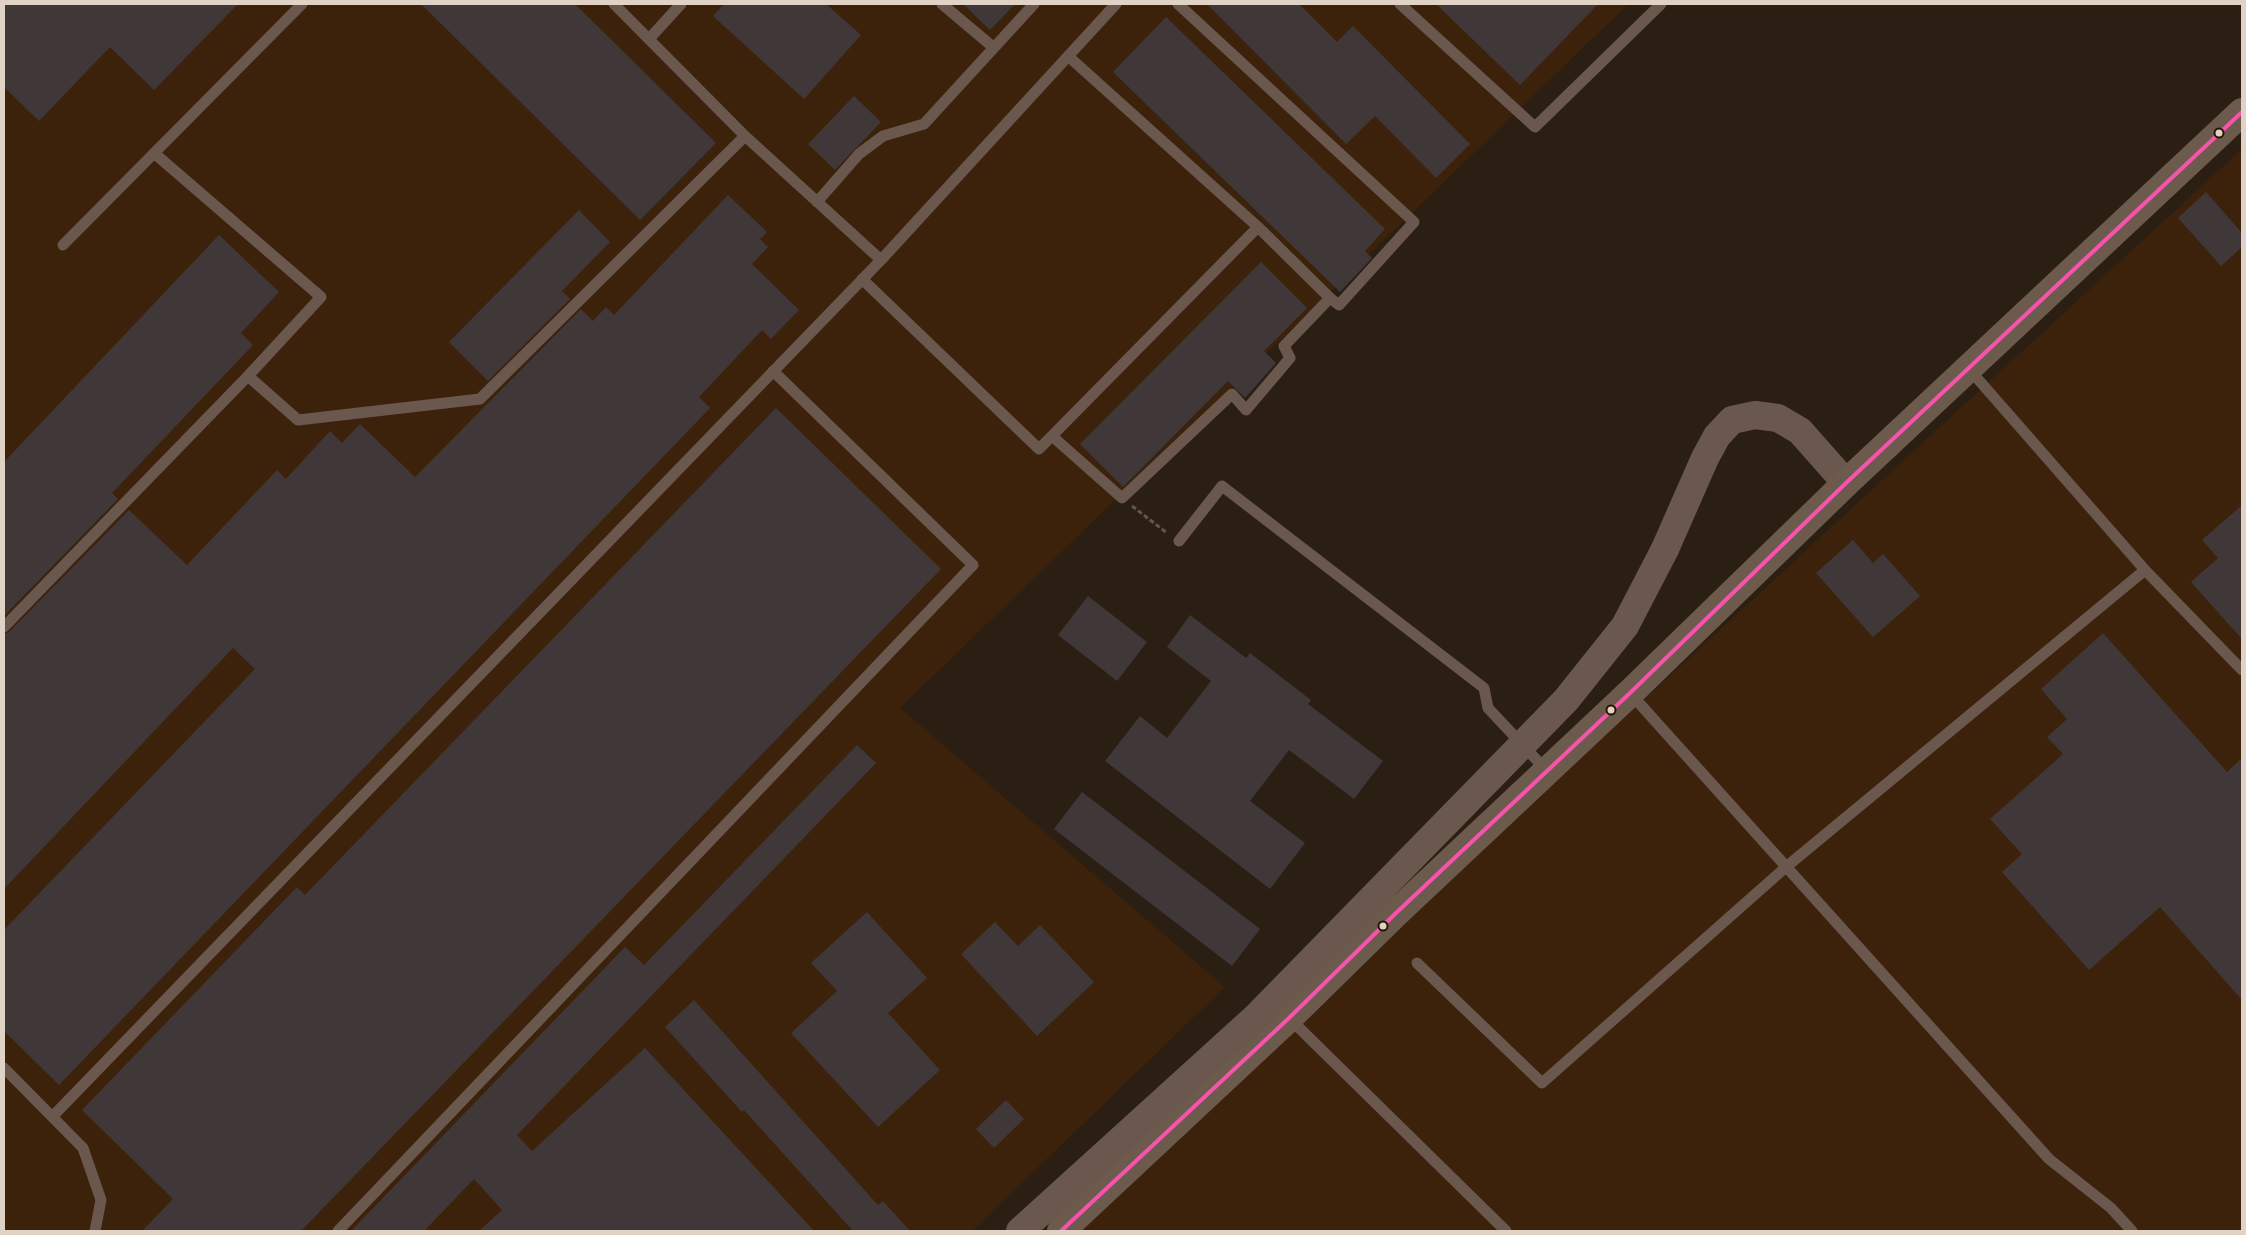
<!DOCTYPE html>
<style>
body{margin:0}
#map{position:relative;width:2246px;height:1235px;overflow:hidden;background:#2b1f14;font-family:"Titillium Web",sans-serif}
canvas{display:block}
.frame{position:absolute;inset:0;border:5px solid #e1d2c6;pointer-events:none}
</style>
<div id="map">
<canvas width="2246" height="1235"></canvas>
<div class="frame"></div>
</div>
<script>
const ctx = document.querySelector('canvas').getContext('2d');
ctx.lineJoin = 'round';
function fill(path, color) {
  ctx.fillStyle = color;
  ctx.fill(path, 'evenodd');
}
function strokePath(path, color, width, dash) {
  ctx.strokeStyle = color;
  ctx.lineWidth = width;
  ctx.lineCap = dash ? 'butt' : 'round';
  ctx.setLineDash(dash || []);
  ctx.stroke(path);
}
const built = new Path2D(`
 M4,4H1628L900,708L1225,987L972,1231H4Z
 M2242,149V1231H1063L1349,971Z`);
const building = new Path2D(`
 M4,4H238L154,90L110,47L39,121L4,87Z
 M421,4H575L716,143L640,220Z
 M724,4H826L861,35L804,99L713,16Z
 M963,4H1015L990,30Z
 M1207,4H1299L1337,42L1353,26L1470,144L1436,178L1375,116L1346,144Z
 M1436,4H1598L1520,85Z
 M1166,17L1385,229L1365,251L1372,258L1340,292L1113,72Z
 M854,96L881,122L835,170L808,144Z
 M2206,192L2242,233V247L2221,266L2178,218Z
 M728,195L767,232L760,239L768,247L752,264L799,310L771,339L762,330L699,397L710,408L59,1085L4,1031V930L255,669L233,648L4,889V634L9,632L129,510L187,565L277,470L286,479L330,431L342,443L360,424L415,477L581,309L593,321L606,307L614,315Z
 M579,210L610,242L562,291L570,299L488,381L449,342Z
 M219,235L279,292L241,333L253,345L112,493L118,499L4,616V462Z
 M1261,262L1307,308L1264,351L1276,363L1245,398L1228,381L1123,487L1080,444Z
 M776,408L941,569L301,1231H142L173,1199L82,1110L297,887L305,895Z
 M2242,505V639L2191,582L2218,558L2202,540Z
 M1853,540L1873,563L1883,554L1920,596L1873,637L1816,573Z
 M1088,596L1147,642L1117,681L1058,635Z
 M1190,615L1246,658L1250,653L1311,700L1308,704L1383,761L1354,799L1289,750L1250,801L1305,843L1270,889L1105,761L1140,716L1167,738L1211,681L1167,647Z
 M2103,633L2227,772L2242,758V1000L2160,907L2089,970L2002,872L2022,854L1990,819L2063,754L2047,737L2067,719L2041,689Z
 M857,745L876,763L517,1135L532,1151L645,1048L814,1231H479L502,1210L474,1179L424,1231H351L625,947L644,965Z
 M1082,792L1260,929L1232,966L1054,829Z
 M867,912L927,978L888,1013L940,1070L878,1127L791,1033L837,991L811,963Z
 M995,922L1018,946L1040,925L1094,982L1037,1036L961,954Z
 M694,1000L878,1205L883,1201L910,1231H853L744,1110L742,1112L665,1027Z
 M1006,1100L1024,1119L994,1148L976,1129Z`);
const path = new Path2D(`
 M1132,506L1167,533`);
const service = new Path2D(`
 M614,4L745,136L881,260
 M942,4L993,47
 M1178,4L1414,222L1339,305L1330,298
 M1400,4L1535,127L1661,4
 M649,39L681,4
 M154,153L321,297L248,376
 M817,202L859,154L883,136L924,124L1034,4
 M63,245L302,4
 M862,279L1039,449L1258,227L1068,56
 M1969,369L2145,570L2242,670
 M1052,436L1122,498L1232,394L1246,410L1290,358L1284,346L1330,298L1258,227
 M1179,541L1222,486L1484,688L1488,708L1547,771
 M4,627L248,376L298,420L480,399L745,136
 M1630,693L2049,1159L2111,1208L2132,1231
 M1417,963L1542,1083L1786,867L2145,570
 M1289,1018L1506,1231
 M4,1068L83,1148L101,1200L95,1231
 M53,1116L881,260L1116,4
 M338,1231L973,565L773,371`);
const tertiary = new Path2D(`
 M1665,549L1705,458L1717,436L1732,420L1755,415L1778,418L1800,431L1846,483`);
const secondary = new Path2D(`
 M1061,1231L1289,1018L1396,913L1630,693L1846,483L2242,112`);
const tertiaryBridge = new Path2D(`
 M1020,1231L1257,1016L1566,700L1625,626L1665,549`);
const bus1 = new Path2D(`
 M1061,1231L1289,1018L1396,913L1630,693L1846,483L2242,112`);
const markers = [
 [2219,133,4.5,"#e1d2c6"],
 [1611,710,4.5,"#e1d2c6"],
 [1383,926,4.5,"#e1d2c6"]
];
fill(built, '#3c220b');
fill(building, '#403738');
strokePath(path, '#62554c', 3, [5, 2.5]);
strokePath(service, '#6a584e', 11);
strokePath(tertiary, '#6a584e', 28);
strokePath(secondary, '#6c5a4d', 28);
strokePath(tertiaryBridge, '#6a584e', 28);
strokePath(bus1, '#f653ac', 4);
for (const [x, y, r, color] of markers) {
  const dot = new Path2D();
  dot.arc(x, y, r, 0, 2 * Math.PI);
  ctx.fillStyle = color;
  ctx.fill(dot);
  strokePath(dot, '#2a1502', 2);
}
</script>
